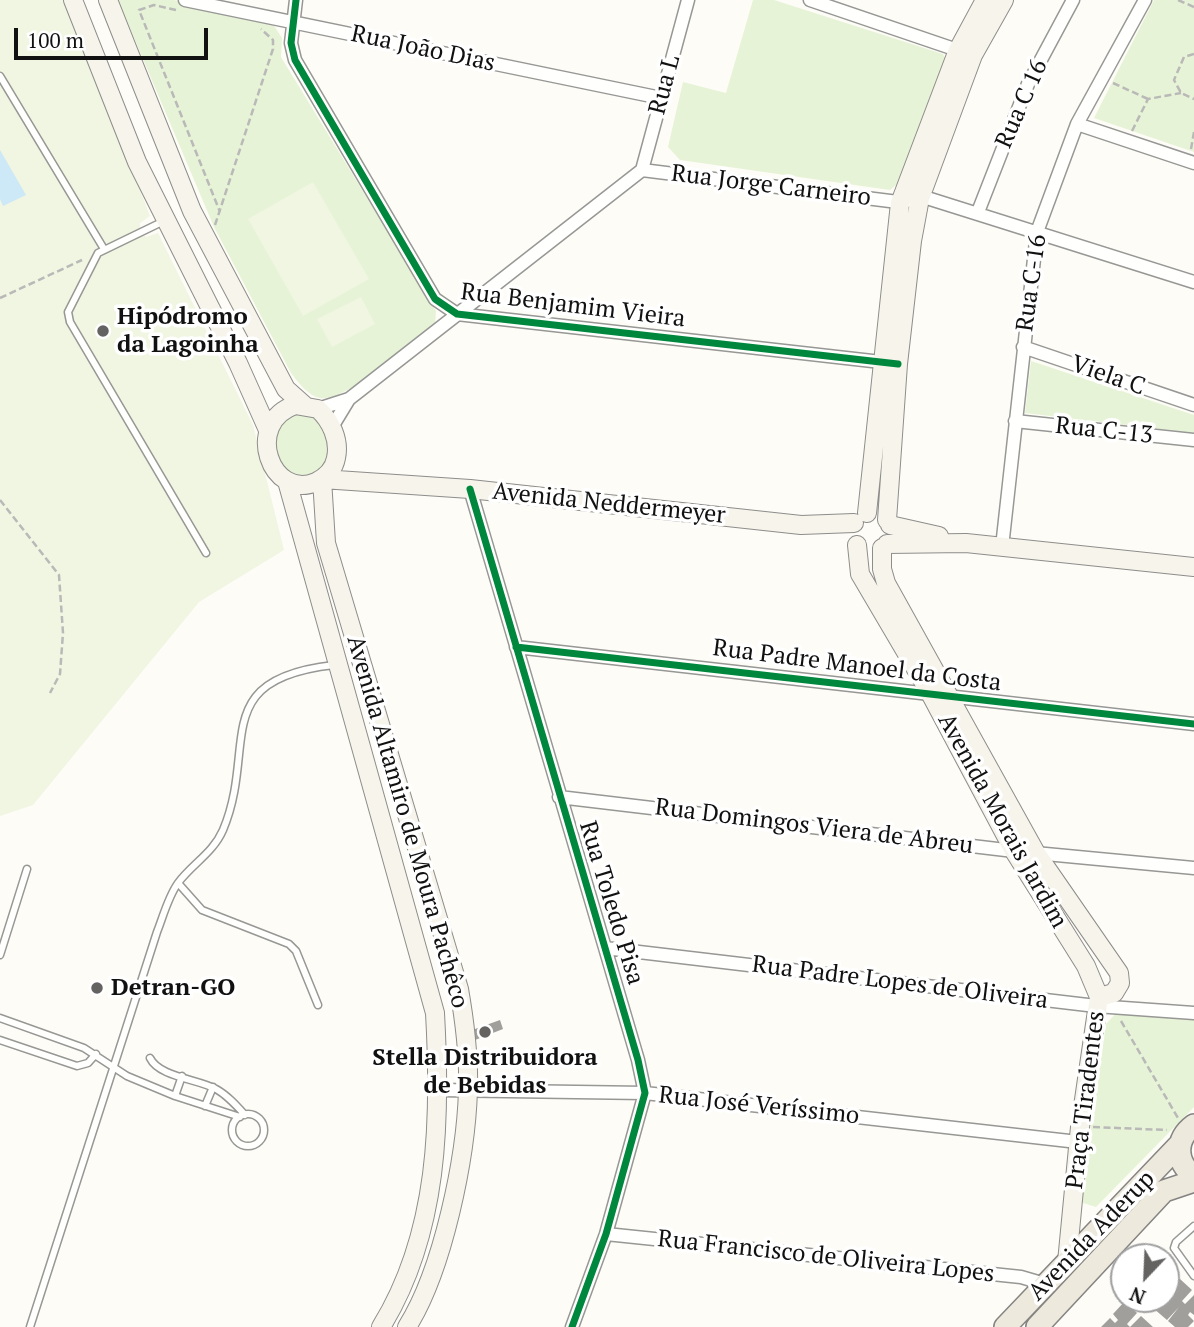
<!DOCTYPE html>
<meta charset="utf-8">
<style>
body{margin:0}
#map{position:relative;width:1194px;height:1327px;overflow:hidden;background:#fdfcf7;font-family:"PT Serif",serif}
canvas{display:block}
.north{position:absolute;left:1110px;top:1243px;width:70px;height:70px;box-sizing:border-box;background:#fff;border:2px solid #a0a0a0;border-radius:50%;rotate:203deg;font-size:19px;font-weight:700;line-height:28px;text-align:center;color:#111}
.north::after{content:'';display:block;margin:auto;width:24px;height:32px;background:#646362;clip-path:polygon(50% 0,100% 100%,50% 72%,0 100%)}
.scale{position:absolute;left:14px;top:28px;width:194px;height:32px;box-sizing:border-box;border:4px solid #111;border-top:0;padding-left:9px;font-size:21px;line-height:24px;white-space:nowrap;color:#111;-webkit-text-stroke:5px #fff;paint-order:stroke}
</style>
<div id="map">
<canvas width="1194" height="1327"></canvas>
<div class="north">N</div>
<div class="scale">100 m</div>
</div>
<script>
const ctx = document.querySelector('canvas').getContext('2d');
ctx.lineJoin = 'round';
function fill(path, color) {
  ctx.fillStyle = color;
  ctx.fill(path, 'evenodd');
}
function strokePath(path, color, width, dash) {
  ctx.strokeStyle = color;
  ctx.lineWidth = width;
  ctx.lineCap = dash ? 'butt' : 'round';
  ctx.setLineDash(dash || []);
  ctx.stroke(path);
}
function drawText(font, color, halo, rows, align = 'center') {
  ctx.font = font + ' "PT Serif",serif';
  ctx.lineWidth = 7;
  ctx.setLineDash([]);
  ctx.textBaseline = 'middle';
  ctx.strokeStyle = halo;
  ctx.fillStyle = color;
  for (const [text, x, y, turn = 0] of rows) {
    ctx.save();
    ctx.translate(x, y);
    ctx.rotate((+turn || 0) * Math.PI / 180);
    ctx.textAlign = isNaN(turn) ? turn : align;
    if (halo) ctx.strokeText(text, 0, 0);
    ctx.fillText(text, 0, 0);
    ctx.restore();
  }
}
const green = new Path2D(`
 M118,0H174L271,21L282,38L281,57L436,311L435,324C412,342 347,402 320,398C308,396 298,382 291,373L214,227Z
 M753,0H774L943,54L947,62L901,181L890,190L680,160L668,147L683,82L726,93Z
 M1154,0H1194V152L1094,118Z
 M1031,361L1194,415V433L1025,413Z
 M297,408L319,413L333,442L324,471L299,480L278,462L272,432Z
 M1118,1011L1194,1019V1107L1096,1207L1080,1202L1106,1024Z`);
const pitch = new Path2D(`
 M0,0H67L150,216L140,223V231L146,237L158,233L253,425L284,550L199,602L33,805L0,816Z
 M313,182L369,279L303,316L248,219Z
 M361,297L375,324L332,347L317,319Z`);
const water = new Path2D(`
 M0,150L26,195L3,206L0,199Z`);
const building = new Path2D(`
 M500,1020L503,1029L475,1040V1029Z
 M1180,1279L1192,1290L1182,1301L1185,1304L1194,1295V1315L1190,1312L1188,1315L1194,1321L1188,1327H1175L1168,1321L1179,1307L1167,1320L1153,1308L1166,1297L1170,1300L1173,1297L1168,1292Z
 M1125,1301L1137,1313L1127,1324L1130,1327L1141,1316L1153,1327H1101L1110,1318L1115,1323L1118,1320L1113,1314Z`);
const path = new Path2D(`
 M1178,0L1194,7
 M176,10L154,5L139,10L220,212
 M1194,54L1184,57L1174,80L1181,93L1194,99
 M1113,83L1148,99
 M1132,131L1148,99L1181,93
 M1191,149L1194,132
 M215,225L273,49V40L261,29
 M0,298L82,260
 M0,500L59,575L63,633L60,674L50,693
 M1121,1021L1178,1118
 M1093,1127L1167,1130`);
const lane = new Path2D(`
 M0,76L104,249
 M164,221L98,253L68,312L70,322L206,553
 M178,883L202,910L289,944L296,951L318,1005
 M0,955L27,869
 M0,1018L84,1048L127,1076L175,1096L240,1117
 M0,1040L77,1066L88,1063L96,1054
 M150,1058C159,1077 198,1079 216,1089C227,1095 236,1105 245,1115
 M175,1096L182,1076
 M205,1106L213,1087
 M232 1130a16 16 0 1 1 32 0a16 16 0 1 1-32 0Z
 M1194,1226L1176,1242L1174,1248L1194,1276
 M30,1327L157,932C163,917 168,897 178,883C192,864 213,853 223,830C258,747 207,679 334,665`);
const street = new Path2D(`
 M185,0L661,98
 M296,0L291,43L295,60L435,299L457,314L890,363
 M810,0L966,53
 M1077,124L1194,163
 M642,170L898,202L927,198L1194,282
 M642,170L688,0
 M978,212L1028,84L1073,0
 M1023,347L1194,405
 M318,409L349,399L642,170
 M1015,421L1194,440
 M332,427L349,399
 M470,489L638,1060L645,1093L606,1234L572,1327
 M1002,547L1037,232L1077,124L1145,0
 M516,647L1194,724
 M559,797L1014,851L1194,868
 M605,948L1096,1006L1194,1013
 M439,1090L645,1093L1078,1142
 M606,1234L1021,1277L1045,1284`);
const secondary = new Path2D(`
 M73,0L137,162L238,363L268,430
 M108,0L192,211L286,389L304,405
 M295,405L318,409C331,421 340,440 336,458C334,469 326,477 316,482C271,501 243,423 295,405Z
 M322,479L326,543L459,989C465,1023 469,1056 468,1090C466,1158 443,1270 407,1327
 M322,479L470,489L801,525L854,523
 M287,481L435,1013C441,1119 439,1233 381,1327
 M867,513L900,203L958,50L985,0
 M887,520L898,364L912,241L920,198L973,55L1004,0
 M890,525L939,536
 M887,544L966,543L1194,567
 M857,545L860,574L930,693L1014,851L1086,966L1099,997
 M882,548V569L886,583L1036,853L1119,973L1120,983L1114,993L1099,997
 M1067,1262L1080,1127L1099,997`);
const primary = new Path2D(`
 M1194,1125C1175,1139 1175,1162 1194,1176
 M1005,1327L1179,1145
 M1037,1327L1164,1191L1194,1181`);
const cycleway = new Path2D(`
 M296,0L291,43L295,60L435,299L457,314L898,364
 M470,489L638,1060L645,1093L606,1234L572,1327
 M516,647L1194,724`);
const markers = [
 [103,331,7,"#646362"],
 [97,988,7,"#646362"],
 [485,1032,7,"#646362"]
];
const streetNames = [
 ["Rua João Dias",423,49,12],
 ["Rua L",665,85,-75],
 ["Rua C 16",1022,104,-66],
 ["Rua Jorge Carneiro",771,186,7],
 ["Rua C-16",1032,283,-82],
 ["Rua Benjamim Vieira",573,306,7],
 ["Viela C",1108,376,19],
 ["Rua C-13",1104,431,6],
 ["Avenida Neddermeyer",609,504,6],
 ["Rua Padre Manoel da Costa",857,666,7],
 ["Avenida Morais Jardim",1002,821,61],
 ["Avenida Altamiro de Moura Pachêco",407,822,74],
 ["Rua Domingos Viera de Abreu",814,827,7],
 ["Rua Toledo Pisa",611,903,73],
 ["Rua Padre Lopes de Oliveira",900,983,7],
 ["Praça Tiradentes",1086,1100,-83],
 ["Rua José Veríssimo",759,1106,6],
 ["Avenida Aderup",1092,1236,-46],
 ["Rua Francisco de Oliveira Lopes",826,1257,6]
];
const poiNames = [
 ["Hipódromo",117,317],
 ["da Lagoinha",117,345],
 ["Detran-GO",111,988],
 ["Stella Distribuidora",485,1058,"center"],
 ["de Bebidas",485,1086,"center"]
];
fill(green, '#e7f3d7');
fill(pitch, '#f0f6e1');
fill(water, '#cde8f7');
fill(building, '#a19f9c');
strokePath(lane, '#979795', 9);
strokePath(street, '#979795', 15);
strokePath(secondary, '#8e8d8b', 20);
strokePath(primary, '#858482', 24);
strokePath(path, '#b9b9b8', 2.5, [7, 3.5]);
strokePath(lane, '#fffffe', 6);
strokePath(street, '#fffffe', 12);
strokePath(secondary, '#f6f4eb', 18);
strokePath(primary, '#ede9dc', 21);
strokePath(cycleway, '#00873e', 7);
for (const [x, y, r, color] of markers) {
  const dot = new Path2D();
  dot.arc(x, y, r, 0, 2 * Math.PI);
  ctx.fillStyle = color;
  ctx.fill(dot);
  strokePath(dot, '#fff', 2.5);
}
drawText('24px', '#111', '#fff', streetNames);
drawText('bold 24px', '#111', '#fff', poiNames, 'left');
</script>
